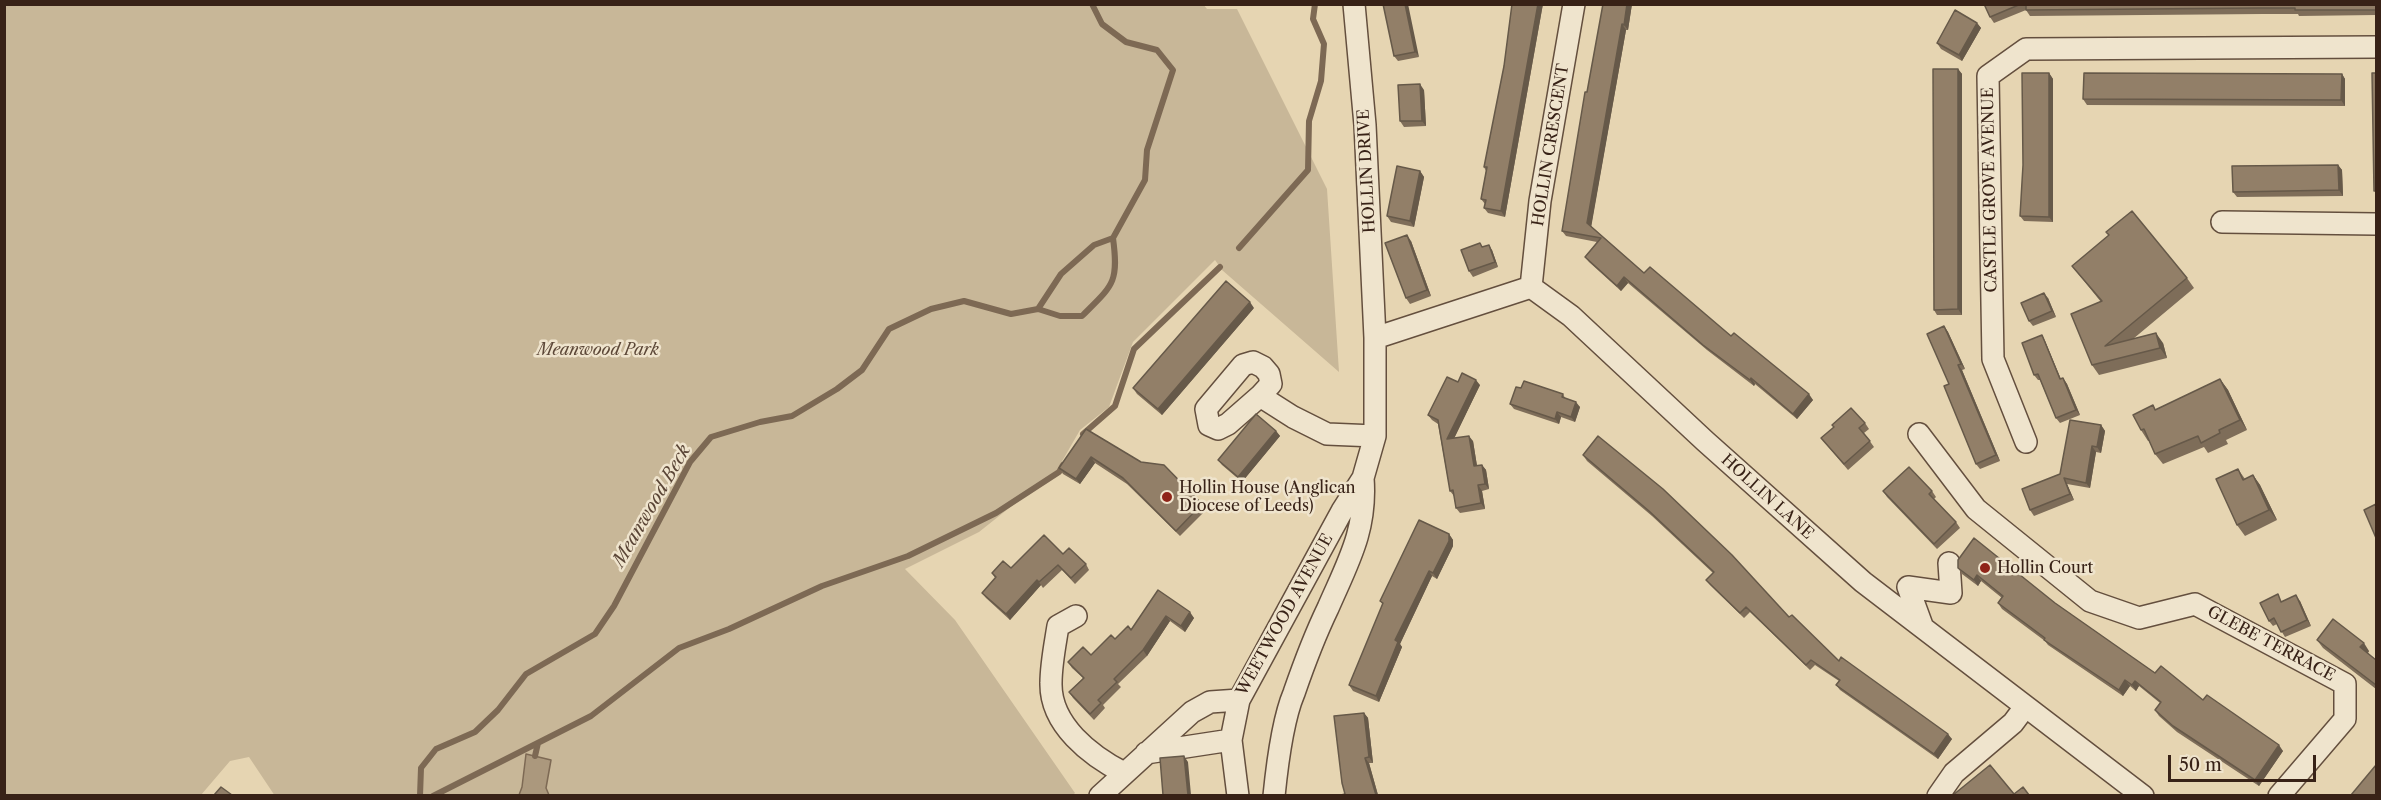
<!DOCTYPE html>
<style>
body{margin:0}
#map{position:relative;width:2381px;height:800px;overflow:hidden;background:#e6d5b2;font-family:"Libre Caslon Text",serif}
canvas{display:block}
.frame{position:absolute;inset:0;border:6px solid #382217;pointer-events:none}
.scale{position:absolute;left:2168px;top:755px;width:148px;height:27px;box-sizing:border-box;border:3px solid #382217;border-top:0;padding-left:8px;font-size:18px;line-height:21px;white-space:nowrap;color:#382217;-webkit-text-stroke:4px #efe4cd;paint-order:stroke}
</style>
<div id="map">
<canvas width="2381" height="800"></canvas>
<div class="frame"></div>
<div class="scale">50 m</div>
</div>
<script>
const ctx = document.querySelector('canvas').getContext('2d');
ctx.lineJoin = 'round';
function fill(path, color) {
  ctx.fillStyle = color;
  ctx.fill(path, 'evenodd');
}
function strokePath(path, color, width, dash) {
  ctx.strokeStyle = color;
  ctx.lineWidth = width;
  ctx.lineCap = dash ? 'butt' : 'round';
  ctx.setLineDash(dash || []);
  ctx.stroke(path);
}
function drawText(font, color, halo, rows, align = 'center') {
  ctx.font = font + ' "Libre Caslon Text",serif';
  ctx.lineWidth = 5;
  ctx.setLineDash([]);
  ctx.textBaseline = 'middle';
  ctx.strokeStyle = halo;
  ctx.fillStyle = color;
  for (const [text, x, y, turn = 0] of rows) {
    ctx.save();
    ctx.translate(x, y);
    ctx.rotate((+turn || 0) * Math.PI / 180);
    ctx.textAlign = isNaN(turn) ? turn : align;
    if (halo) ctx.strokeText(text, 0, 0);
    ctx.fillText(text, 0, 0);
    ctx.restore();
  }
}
const green = new Path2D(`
 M1203,4L1207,9H1237L1327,189L1339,372L1222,270L1215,260L1133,342L1109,407L1080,430L1057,470L979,532L905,569L955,620L1075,793L1073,795L275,796L249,757L230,761L201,795L5,796V5Z`);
const water = new Path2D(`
 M526,754L551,760L546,788L549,795H519L522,787Z`);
const stream = new Path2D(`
 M1239,248L1308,170L1309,121L1321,81L1324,44L1313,19L1315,4
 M1038,309L1060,316H1082C1113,285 1119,283 1113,238
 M1083,434L1115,406L1134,349L1220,267
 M535,756L538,743
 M420,796L421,768L436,749L475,732L498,710L526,674L595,634L614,606L690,462L711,437L760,422L792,416L837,389L862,370L889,329L931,309L964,301L1011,314L1038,309L1061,274L1094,245L1113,238L1145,180L1147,150L1173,70L1157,50L1126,42L1102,24L1092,4
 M433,796L591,716L679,648L729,629L822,586L908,556L996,513L1059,472L1063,465`);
const minor = new Path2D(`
 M2222,222L2376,224
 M1531,287L1540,201L1574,4
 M1375,338L1531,287L1571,316L1705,441L1863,582L2143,796
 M1260,396L1271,384L1269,374L1263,367L1253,362L1243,365L1206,409L1209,425L1218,429L1228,424L1260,396L1293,417L1327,434L1375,436
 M1919,434L1976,509L2090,601L2139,618L2195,604L2345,684V719L2279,796
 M2026,442L1993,359L1988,76L2026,49L2376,47
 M1076,616L1058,626C1055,645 1051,664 1051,683C1050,725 1091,756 1124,773
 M1923,628L1908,587L1951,593L1949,563
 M1146,753L1231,740
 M1100,796L1192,712L1210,702L1239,700
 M1238,796L1231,740L1239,700L1342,511L1363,478L1375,436V338L1365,125L1354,4
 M1274,796C1277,766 1283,719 1294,693C1304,664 1315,635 1328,608C1348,562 1367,530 1363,478
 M1938,796L1954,773L2013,723L2025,707`);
const wall = new Path2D(`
 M1383,4L1419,57L1398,61L1394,56Z
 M1512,4H1543L1505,217L1488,213L1484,208L1485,204L1481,199L1486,171L1484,167L1504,66Z
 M1603,4H1632L1628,30H1626L1591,226L1644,273L1731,336L1813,400L1797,419L1755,384L1754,386L1707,350L1628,283L1621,291L1589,262L1585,257L1597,242L1566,236L1562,231L1598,35Z
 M1984,4H2376V15L2299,16L2298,14H2262L2030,16L2026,10L1994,23L1990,17Z
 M1977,23L1981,28L1962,61L1941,49L1937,43Z
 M1958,69L1962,74V315H1937L1934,310Z
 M2049,73L2053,79V222L2024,221L2020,216Z
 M2342,74L2345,79V106L2087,105L2083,99Z
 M1424,90L1426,126L1404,127L1400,121Z
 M2338,165L2342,170L2343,196L2237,197L2233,192Z
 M1420,171L1424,177L1414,227L1391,222L1387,216Z
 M1411,241L1431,296L1410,304L1406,298Z
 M1483,247L1492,250L1498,267L1473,277L1469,271Z
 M2072,266L2187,278L2194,288L2133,339L2163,343L2167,358L2099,375L2092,365L2101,302Z
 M2048,298L2056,317L2033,326L2029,321Z
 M1254,308L1162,415L1137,394L1133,388Z
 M1944,326L1948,332L1965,369L1962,370L2000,461L1980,469L1976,464L1949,384Z
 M2042,335L2045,341L2061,379L2063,378L2067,384L2080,415L2060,423L2056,418L2040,380H2038L2034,375Z
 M2220,379L2228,390L2247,430L2226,440L2228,444L2208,453L2204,447L2163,464L2155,454L2149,441H2148L2141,430L2153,405L2156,410Z
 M1458,382L1480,385L1454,438L1473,441L1477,466L1482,465L1486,470L1489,489L1482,491L1485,509L1460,513L1456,508L1454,496L1450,491L1438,424L1432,420L1428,415Z
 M1521,388L1563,394L1565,398L1580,407L1575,422L1561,417L1559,424L1514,409L1510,404Z
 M1865,423L1869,429L1864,433L1874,447L1848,470L1821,438Z
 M2101,425L2105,431L2101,453L2096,452L2090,488L2067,484L2074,500L2034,516L2030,510Z
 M1086,429L1202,504L1206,510L1180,536L1127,484L1095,463L1080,484L1063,474L1059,468Z
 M1276,431L1280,436L1242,482L1222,465L1218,460Z
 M1583,455L1789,617L1839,661L1952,739L1938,759L1840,690L1836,685L1839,681L1815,665L1810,670L1750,612L1744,618L1710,585L1706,580L1713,573L1652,516L1587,461Z
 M2238,469L2245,479L2253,475L2260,485L2277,520L2245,536L2237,525Z
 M1883,491H1932L1936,497L1934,499L1956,522L1960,528L1937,549L1887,497Z
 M1449,534L1453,540V546L1437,579L1432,576L1400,644L1402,647L1379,702L1353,691L1349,685L1383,605L1380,601Z
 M1063,554L1086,564L1089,570L1075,584L1062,570L1043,588L1041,585L1010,620L986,598L982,593L995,578L992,573Z
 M1958,568L2055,603L2155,673L2203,700L2283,751L2259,786L2177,732L2159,716L2155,710L2160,703L2139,686L2136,691L2130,686L2123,696L2048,645L2045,641L2002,609L1998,603L2002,598L1981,581L1978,586L1962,574Z
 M1158,590L1194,618L1185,632L1170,621L1147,656L1118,684L1121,687L1103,705L1105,708L1094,720L1073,698L1069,692L1083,678L1072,668L1068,662L1091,655L1131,630Z
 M2282,601H2300L2311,626L2285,637L2277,624L2273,626L2269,621Z
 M2317,640L2369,651L2368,653L2376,660V689L2323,648Z
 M1364,713L1368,718L1373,763H1369L1378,795H1341L1345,794Z`);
const shadedWall = new Path2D(`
 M1405,4H1408L1419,57L1415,52Z
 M1538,4H1543L1542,9L1505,217L1501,211Z
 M1627,4H1632L1628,30L1624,25Z
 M1977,23L1981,28L1962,61L1959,55Z
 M1622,24L1626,30L1591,228L1587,223Z
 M1958,69L1962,74V315L1958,309Z
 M2049,73L2053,79V222L2049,217Z
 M2342,74L2345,79V106L2341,100Z
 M1420,84L1424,90L1426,126L1422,121Z
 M2338,165L2342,170L2343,196L2339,190Z
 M1420,171L1424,177L1414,227L1410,221Z
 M1407,235L1411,241L1431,296L1427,290Z
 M1489,245L1492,250L1498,267L1495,262Z
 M1624,277L1628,283L1621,291L1617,286Z
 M2044,293L2048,298L2056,317L2052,311Z
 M1250,302L1254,308L1162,415L1158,409Z
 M1944,326L1948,332L1965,369L1961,364Z
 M2156,333L2163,343L2167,358L2160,348Z
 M2042,335L2045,341L2063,385L2060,379Z
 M1958,365L1962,370L2000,461L1996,455Z
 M1751,378L1755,384L1754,386L1750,380Z
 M2063,378L2067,384L2080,415L2076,410Z
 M2220,379L2228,390L2247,430L2240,420Z
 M1476,380L1480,385L1451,445L1447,439Z
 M1809,394L1813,400L1797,419L1793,414Z
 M1576,402L1580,407L1575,422L1571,417Z
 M1557,412L1561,417L1559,424L1555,419Z
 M2101,425L2105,431L2101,453L2097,447Z
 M1276,431L1280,436L1242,482L1238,477Z
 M1469,436L1473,441L1478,472L1474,466Z
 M2092,446L2096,452L2090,488L2086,483Z
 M1091,457L1095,463L1080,484L1076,479Z
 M1482,465L1486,470L1489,489L1485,484Z
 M2253,475L2260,485L2277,520L2269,510Z
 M2064,478L2067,484L2074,500L2070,494Z
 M1478,485L1482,491L1485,509L1481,503Z
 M1449,534L1453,540V546L1437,579L1433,573Z
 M1429,571L1432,576L1400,644L1402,647L1379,702L1376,696L1395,640Z
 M1977,575L1981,581L1978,586L1974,580Z
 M1037,580L1041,585L1010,620L1006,614Z
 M2296,595L2300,601L2311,626L2307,620Z
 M1190,612L1194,618L1185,632L1181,626Z
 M1166,616L1170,621L1147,656L1143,650Z
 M2364,643L2369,651L2366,655L2360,647Z
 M2125,680L2130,686L2123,696L2119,690Z
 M2135,681L2139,686L2136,691L2132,685Z
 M1364,713L1368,718L1373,763L1369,757Z
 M1948,734L1952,739L1938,759L1934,754Z
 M2279,745L2283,751L2259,786L2255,780Z
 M1184,756L1188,762L1191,795H1188Z
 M1365,758L1369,763L1378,795H1376Z`);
const building = new Path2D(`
 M1383,4H1405L1415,52L1394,56Z
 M1512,4H1538L1501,211L1484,208L1486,200L1481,199L1487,167H1484L1504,66Z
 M1603,4H1627L1624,25L1622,24L1587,223L1644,273L1650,267L1731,336L1734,333L1809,394L1793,414L1751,378L1750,380L1703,345L1624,277L1617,286L1585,257L1601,238L1562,231L1585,92H1587Z
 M1984,4H2021L1990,17Z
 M2026,4H2376V10H2295V8H2258L2026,10Z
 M1955,10L1977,23L1959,55L1937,43Z
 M1933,69H1958V309L1934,310Z
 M2022,73H2049V217L2020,216L2023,165Z
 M2084,73L2342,74L2341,100L2083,99Z
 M2372,73H2376V191H2374Z
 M1420,84L1422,121H1400L1398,85Z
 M2338,165L2339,190L2233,192L2232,166Z
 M1397,166L1420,171L1410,221L1387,216Z
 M2132,211L2187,278L2105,346L2156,333L2160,348L2092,365L2071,314L2102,301L2072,266L2109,235L2106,232Z
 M1407,235L1427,290L1406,298L1385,243Z
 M1480,243L1482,247L1489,245L1495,262L1469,271L1461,250Z
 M1226,281L1250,302L1158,409L1133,388Z
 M2044,293L2052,311L2029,321L2021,303Z
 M1944,326L1961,364L1958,365L1996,455L1976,464L1944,386L1949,384L1927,334Z
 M2042,335L2060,379L2063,378L2076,410L2056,418L2038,374L2034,375L2022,343Z
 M1462,373L1476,380L1447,439L1469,436L1474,466L1482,465L1485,484L1478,485L1481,503L1456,508L1453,490L1450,491L1438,420L1428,415L1447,377L1458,382Z
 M2220,379L2240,420L2219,430L2220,433L2201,443L2198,436L2155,454L2144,429L2141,430L2133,415L2153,405L2155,410Z
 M1524,381L1563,394L1562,397L1576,402L1571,417L1557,412L1555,419L1510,404L1516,387L1521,388Z
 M1851,408L1865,423L1859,428L1870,441L1844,464L1821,438L1834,427L1832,425Z
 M1256,414L1276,431L1238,477L1218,460Z
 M2070,420L2101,425L2097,447L2092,446L2086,483L2064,478L2070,494L2030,510L2022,489L2060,474Z
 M1086,429L1141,462L1164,465L1202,504L1176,531L1123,478L1091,457L1076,479L1059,468Z
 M1598,436L1663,489L1732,555L1789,617L1792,615L1839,661L1841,657L1948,734L1934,754L1836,685L1840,680L1811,660L1806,665L1746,607L1740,613L1706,580L1714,572L1649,511L1583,455Z
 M1909,467L1932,491L1929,494L1956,522L1934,544L1883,491Z
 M2238,469L2243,480L2253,475L2269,510L2237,525L2216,479Z
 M2376,504V538L2364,510Z
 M1419,520L1449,534V541L1433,573L1429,571L1395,640L1398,642L1376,696L1349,685L1383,603L1380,601Z
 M1044,535L1063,554L1069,548L1086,564L1071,578L1058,565L1039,582L1037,580L1006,614L982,593L996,577L992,573L1003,561L1011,568Z
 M1974,538L2055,603L2155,673L2161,666L2203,700L2207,695L2279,745L2255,780L2173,726L2155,710L2161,702L2135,681L2132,685L2125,680L2119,690L2044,640L2045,638L1998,603L2003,596L1977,575L1974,580L1958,568V560Z
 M1158,590L1190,612L1181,626L1166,616L1143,650L1114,679L1117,682L1098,700L1101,703L1090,714L1069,692L1084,678L1068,662L1083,647L1091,655L1111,635L1115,639L1128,626L1131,630Z
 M2278,594L2281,602L2296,595L2307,620L2281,632L2274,618L2269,621L2260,603Z
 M2333,619L2364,643L2360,647L2376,660V685L2317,640Z
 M1364,713L1369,757L1365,758L1376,795H1341L1345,794L1342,783L1334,716Z
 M1184,756L1188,795H1163L1160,758Z
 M1990,765L2014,794L2023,787L2029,795H1953Z
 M2376,765V795H2351Z
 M221,787L232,795H214Z`);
const markers = [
 [1167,497,6,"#8f2418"],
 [1985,568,6,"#8f2418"]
];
const streetNames = [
 ["HOLLIN CRESCENT",1551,145,-81],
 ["HOLLIN DRIVE",1367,171,-93],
 ["CASTLE GROVE AVENUE",1990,190,-91],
 ["HOLLIN LANE",1767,497,42],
 ["WEETWOOD AVENUE",1285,615,-61],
 ["GLEBE TERRACE",2271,644,28]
];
const parkNames = [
 ["Meanwood Park",598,350]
];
const poiNames = [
 ["Hollin House (Anglican",1179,488],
 ["Diocese of Leeds)",1179,506],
 ["Hollin Court",1997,568]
];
const waterNames = [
 ["Meanwood Beck",652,506,-60]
];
fill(green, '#c8b798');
fill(water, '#ab987d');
strokePath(water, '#7d6954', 1.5);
strokePath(stream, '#7d6954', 6);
strokePath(minor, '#644f3e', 24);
strokePath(minor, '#efe4cd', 21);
fill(wall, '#7e6d59');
fill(shadedWall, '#665949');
fill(building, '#927f68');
strokePath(building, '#665949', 1.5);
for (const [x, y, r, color] of markers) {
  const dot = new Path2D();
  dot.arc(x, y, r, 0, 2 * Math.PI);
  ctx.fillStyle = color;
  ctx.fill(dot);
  strokePath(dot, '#efe4cd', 2);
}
drawText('16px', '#382217', '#efe4cd', streetNames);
drawText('italic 16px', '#5c4737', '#efe4cd', parkNames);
drawText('16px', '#382217', '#efe4cd', poiNames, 'left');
drawText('italic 18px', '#5a4536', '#efe4cd', waterNames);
</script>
